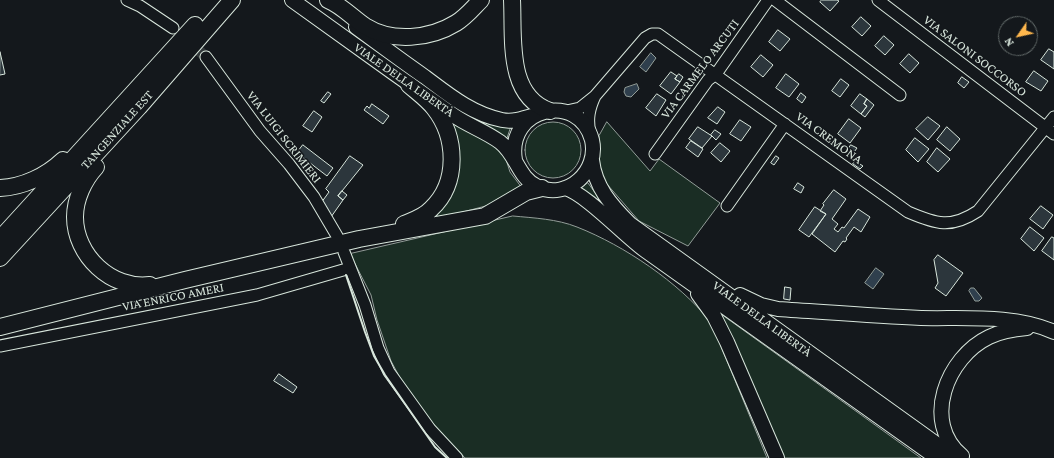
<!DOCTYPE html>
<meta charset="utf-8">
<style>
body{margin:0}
#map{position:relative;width:1054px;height:458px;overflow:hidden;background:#14181c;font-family:"Crimson Pro",serif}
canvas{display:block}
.north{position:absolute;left:998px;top:16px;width:40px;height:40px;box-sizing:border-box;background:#14181c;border:1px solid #626a69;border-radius:50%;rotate:236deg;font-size:11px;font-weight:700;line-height:16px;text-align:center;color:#d8e6dc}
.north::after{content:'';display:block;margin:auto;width:14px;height:18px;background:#ffb74d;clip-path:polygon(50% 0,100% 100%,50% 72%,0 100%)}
</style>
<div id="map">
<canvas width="1054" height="458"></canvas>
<div class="north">N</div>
</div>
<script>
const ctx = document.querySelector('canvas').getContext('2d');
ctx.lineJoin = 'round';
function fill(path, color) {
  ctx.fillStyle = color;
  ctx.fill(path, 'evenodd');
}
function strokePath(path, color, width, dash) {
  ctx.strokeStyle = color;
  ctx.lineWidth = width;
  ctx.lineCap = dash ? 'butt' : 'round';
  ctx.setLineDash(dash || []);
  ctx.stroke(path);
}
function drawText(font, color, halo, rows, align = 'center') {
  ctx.font = font + ' "Crimson Pro",serif';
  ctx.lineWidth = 3;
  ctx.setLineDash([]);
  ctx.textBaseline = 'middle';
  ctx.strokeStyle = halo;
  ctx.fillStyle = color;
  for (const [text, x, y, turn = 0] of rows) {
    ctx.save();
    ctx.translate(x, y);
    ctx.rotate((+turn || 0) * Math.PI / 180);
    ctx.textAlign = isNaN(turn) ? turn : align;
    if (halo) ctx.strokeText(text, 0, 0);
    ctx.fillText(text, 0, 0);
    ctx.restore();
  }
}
const green = new Path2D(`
 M439,95L511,126L507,138L474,121Z
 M445,115L503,150L510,172L522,188L497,203L425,222L446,200Z
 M525 150a28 28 0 1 1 56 0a28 28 0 1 1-56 0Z
 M607,122L650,171L659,159L720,203L688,246L639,221L599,175V136Z
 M588,183L609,212L580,189Z
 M513,216C534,218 557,219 577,227C625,246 678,282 711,322L767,458H465L435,426L406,389L391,361L377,320L371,295L350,254Z
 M714,309L921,458H782Z`);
const water = new Path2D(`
 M651,53L656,58L646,72L640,67Z
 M637,84L639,89L631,97L626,96L624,92L625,88Z
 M876,268L884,274L873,289L865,283Z
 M971,288H974L982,298L979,301H975L969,291Z`);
const building = new Path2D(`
 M822,0H837L839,1L830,11L820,2Z
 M861,17L871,26L862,36L852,27Z
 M778,30L790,39L780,51L769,42Z
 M884,36L894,45L885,55L875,46Z
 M1049,49L1054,52V69L1041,60Z
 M0,52L5,74L0,75Z
 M909,54L919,63L910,73L900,64Z
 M761,55L773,65L763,77L751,67Z
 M1034,71L1048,81L1041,91L1026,82Z
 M671,72L677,76L675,79L680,82L671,94L660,86Z
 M679,74L683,77L680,82L675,79Z
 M786,74L799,84L789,97L776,88Z
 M962,77L969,82L964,88L958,83Z
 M841,79L849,85L840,97L832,91Z
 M328,92L331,94L324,103L321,101Z
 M801,93L806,97L802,103L797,99Z
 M657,94L666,100L656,116L646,108Z
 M860,94L867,99L864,104L867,106L861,114L851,106Z
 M867,99L874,105L865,117L861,114L867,106L864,104Z
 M372,104L389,116L383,124L364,110L367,106L369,108Z
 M718,107L725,112L717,124L708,118Z
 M314,111L322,117L312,132L303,126Z
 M928,117L940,126L928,140L916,129Z
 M849,119L861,128L850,143L838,134Z
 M740,120L751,127L741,141L730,134Z
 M698,127L712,136L702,148L689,139Z
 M947,127L960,139L950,151L937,140Z
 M715,130L721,134L716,140L711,135Z
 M915,138L929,149L918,162L906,150Z
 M691,141L703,149L698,157L686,148Z
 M720,143L730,151L721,162L711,153Z
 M303,145L333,168L327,176L297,153Z
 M851,145L857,148L852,155L847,151Z
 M937,148L950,159L938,172L927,162Z
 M350,156L363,165L338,196L343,200L331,217L321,203L329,192L326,189Z
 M776,156L779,158L774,165L771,163Z
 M855,161L863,166L860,169L853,164Z
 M798,183L804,187L801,193L794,189Z
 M834,190L846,199L832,219L838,224L834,229L838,232L842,227L844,228L858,209L870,217L861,232L854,227L846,238L847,239L845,242L843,241L835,252L812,234L826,214L820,211L824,205L823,204Z
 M342,191L347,195L343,200L338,196Z
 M1041,206L1053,215L1043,229L1030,219Z
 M815,207L826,214L809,237L799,230Z
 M1030,227L1044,238L1034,251L1021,239Z
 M1052,237L1054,238V260L1042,251Z
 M938,255L963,273L946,296L935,288L938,283L934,260Z
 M785,287L791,288L790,300L784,299Z
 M279,374L297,387L293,393L274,381Z`);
const minorTunnel = new Path2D(`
 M187,40L206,57`);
const minor = new Path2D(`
 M127,0L140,6L173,28
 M775,0L900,95
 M878,0L1054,134
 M206,57L260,131L289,164L314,197L337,236
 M595,96L645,38L652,34H658L908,212C936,224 951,229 978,211L1054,117
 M562,112L580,108L595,96C589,109 587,119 590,133
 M655,154L708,80L716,74L768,0
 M727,206L785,124
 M344,252L365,305L378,348L389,372L430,429L457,458
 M0,346L257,295L350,268`);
const major = new Path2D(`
 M292,0C346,39 399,77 453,115C467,125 485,131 500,142C517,155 518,178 538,187C568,200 599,171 592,140C579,91 506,107 515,160
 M356,27C379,44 402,61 425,77C449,95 472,114 502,120C512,122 522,119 532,116
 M592,160C595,187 611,205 630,224L956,458
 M565,188C585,193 626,237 646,251L937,458
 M698,294L714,316L727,342L777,458
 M740,295L761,305L778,309C825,312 873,316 921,318C963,319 1015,314 1054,332
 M962,456C921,422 947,357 989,337C1001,331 1014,329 1027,328`);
const highway = new Path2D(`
 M328,0C341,5 353,18 365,26C392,43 430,39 456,23C466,17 473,8 481,0
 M512,0C514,38 506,96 550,111
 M96,167C84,180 75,199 75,217C75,255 111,290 150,285
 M0,188C23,187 46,176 63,160
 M404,224C414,220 424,217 431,209C459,183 457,137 434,108C427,99 417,92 409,85
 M0,239L195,25
 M0,258L139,107L232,0
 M0,327L185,280L359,239L485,216L526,192L542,188`);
const wall = new Path2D(`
 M346,275L365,332L374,356L385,375L435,447L447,458`);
const streetNames = [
 ["VIA SALONI SOCCORSO",975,56,37],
 ["VIA CARMELO ARCUTI",700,69,-53],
 ["VIALE DELLA LIBERTÀ",404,80,35],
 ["TANGENZIALE EST",117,130,-48],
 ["VIA LUIGI SCRIMIERI",284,137,52],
 ["VIA CREMONA",829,138,36],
 ["VIA ENRICO AMERI",173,297,-11],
 ["VIALE DELLA LIBERTÀ",762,319,36]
];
fill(green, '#1a2d24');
strokePath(green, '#939e99', 1);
fill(water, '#2f3f4d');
strokePath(water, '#939e99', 1);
fill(building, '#2c363c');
strokePath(building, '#d8e6dc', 1);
strokePath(minorTunnel, '#313739', 11, [11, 5.5]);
strokePath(minor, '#d8e6dc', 13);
strokePath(major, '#d8e6dc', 16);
strokePath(highway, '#d8e6dc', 18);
strokePath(minor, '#14181c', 11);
strokePath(major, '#14181c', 14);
strokePath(highway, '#14181c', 16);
strokePath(wall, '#d8e6dc', 2);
drawText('13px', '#d8e6dc', '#14181c', streetNames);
</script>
